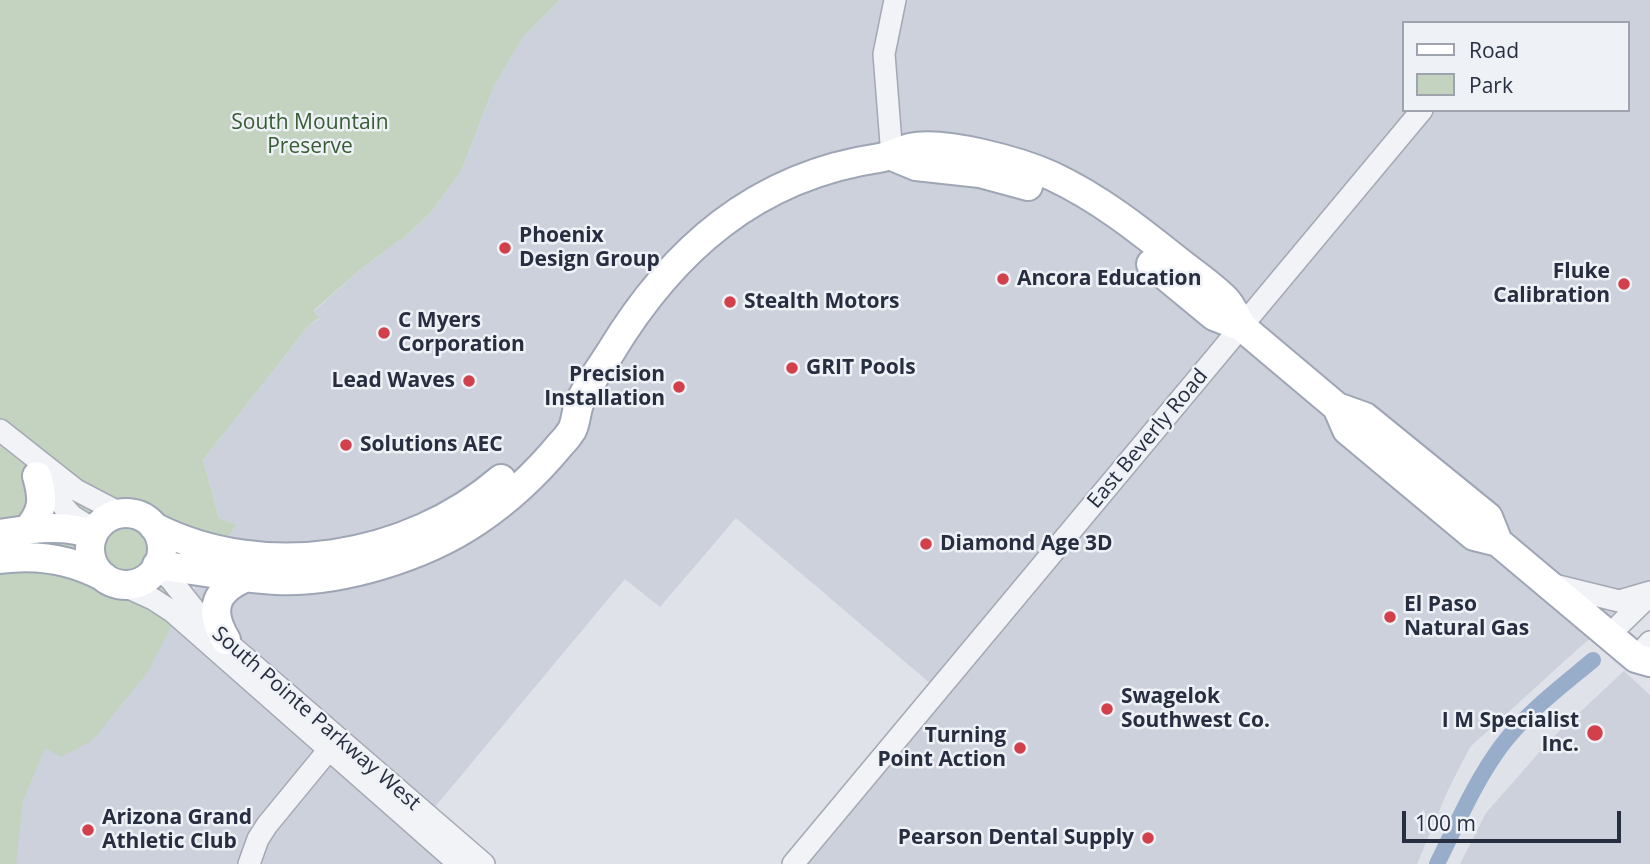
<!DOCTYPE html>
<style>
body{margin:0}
#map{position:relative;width:1650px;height:864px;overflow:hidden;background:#dfe2e9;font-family:"Open Sans",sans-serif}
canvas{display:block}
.legend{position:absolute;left:1402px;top:21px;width:228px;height:91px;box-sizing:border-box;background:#eef1f6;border:2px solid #9ea3ad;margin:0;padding:9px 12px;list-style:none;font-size:21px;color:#272e40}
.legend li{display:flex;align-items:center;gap:14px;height:35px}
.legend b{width:35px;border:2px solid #9ea3ad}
.scale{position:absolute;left:1402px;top:811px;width:219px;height:32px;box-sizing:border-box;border:4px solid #272e40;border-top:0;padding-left:9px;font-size:21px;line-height:24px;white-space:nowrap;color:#272e40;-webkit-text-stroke:5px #eef1f6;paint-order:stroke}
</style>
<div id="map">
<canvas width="1650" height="864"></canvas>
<ul class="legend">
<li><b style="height:9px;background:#fff"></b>Road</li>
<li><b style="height:19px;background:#c3d3c0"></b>Park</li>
</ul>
<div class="scale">100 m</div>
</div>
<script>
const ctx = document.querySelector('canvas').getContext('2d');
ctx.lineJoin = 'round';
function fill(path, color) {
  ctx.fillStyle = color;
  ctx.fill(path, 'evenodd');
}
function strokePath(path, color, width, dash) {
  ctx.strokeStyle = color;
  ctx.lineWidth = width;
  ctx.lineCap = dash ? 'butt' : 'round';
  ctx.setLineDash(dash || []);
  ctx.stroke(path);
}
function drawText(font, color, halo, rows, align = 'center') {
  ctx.font = font + ' "Open Sans",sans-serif';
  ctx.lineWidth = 5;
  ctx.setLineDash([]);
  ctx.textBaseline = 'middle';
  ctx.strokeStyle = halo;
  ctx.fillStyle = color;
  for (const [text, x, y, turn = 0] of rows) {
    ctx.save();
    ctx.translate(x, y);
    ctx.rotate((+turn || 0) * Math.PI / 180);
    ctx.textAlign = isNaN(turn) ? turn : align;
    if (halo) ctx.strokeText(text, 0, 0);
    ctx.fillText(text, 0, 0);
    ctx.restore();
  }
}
const built = new Path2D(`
 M560,0H1650V588L1579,648L1470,747L1448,790L1417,864H807L938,690L736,518L660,607L625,579L435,807L276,675L180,611L235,525L219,518L203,460L309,325L319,319L313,312L363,267L407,235L431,212L461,171L494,86L523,37ZM1497,18L1494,23H1627V110H1403V23H1493Z
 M0,566L144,599L452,864H0Z
 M1624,671L1650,695V864H1460L1486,813L1551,739Z`);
const green = new Path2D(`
 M0,0H560L523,37L494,86L461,171L431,212L407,235L363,267L313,311L319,318L309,325L203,460L219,518L236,525L191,590L147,673L93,740L61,757L45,748L23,801L16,864H0Z`);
const canal = new Path2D(`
 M1437,864C1457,824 1475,781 1502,745C1527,712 1562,686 1593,660`);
const minor = new Path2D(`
 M892,156L884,54L895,0
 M0,430L76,490L120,513
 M36,475L72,516L93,529
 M157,567L171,580L205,623L484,864
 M120,584L153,599L173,612L459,864
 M1554,585L1619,601L1650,592
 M1609,635L1649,596
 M1636,658L1650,642
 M249,864L258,839L267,825L336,741
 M793,864L1422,110`);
const major = new Path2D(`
 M892,156L916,166L980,173L1028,186
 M1151,264L1214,316L1242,327L1337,407L1365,417L1488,517L1498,542
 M1337,407L1347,430L1474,536L1498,542L1636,658L1650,662
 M90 549a36 36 0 1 1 72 0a36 36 0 1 1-72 0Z
 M154,527C264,583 408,559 501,479
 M27,530C43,512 44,500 37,476
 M0,534C29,529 65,523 93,535
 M0,559C37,554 71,559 104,577
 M157,565C196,570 237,578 276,580C340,583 424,557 477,521C508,500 536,474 560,445C564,441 569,435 572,430C576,422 576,412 579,404C586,387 600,369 610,353C672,250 756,176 879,158C890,156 899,151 910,148C944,140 1021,162 1052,176C1099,198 1138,229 1178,261C1193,273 1211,285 1225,299C1232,306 1237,318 1242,327
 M226,640C207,608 216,589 249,576`);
const markers = [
 [505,248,7,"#d1404b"],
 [1003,279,7,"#d1404b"],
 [1624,284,7,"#d1404b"],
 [730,302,7,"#d1404b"],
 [384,333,7,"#d1404b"],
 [792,368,7,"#d1404b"],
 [469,381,7,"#d1404b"],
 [679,387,7,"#d1404b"],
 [346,445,7,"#d1404b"],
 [926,544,7,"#d1404b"],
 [1390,617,7,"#d1404b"],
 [1107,709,7,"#d1404b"],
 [1595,733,9,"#d1404b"],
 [1020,748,7,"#d1404b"],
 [88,830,7,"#d1404b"],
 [1148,838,7,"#d1404b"]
];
const parkNames = [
 ["South Mountain",310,123],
 ["Preserve",310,147]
];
const poiNames = [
 ["Phoenix",519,236],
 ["Design Group",519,260],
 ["Fluke",1610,272,"right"],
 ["Calibration",1610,296,"right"],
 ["Ancora Education",1017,279],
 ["Stealth Motors",744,302],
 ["C Myers",398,321],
 ["Corporation",398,345],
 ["GRIT Pools",806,368],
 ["Precision",665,375,"right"],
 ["Installation",665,399,"right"],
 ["Lead Waves",455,381,"right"],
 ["Solutions AEC",360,445],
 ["Diamond Age 3D",940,544],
 ["El Paso",1404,605],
 ["Natural Gas",1404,629],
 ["Swagelok",1121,697],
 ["Southwest Co.",1121,721],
 ["I M Specialist",1579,721,"right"],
 ["Inc.",1579,745,"right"],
 ["Turning",1006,736,"right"],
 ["Point Action",1006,760,"right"],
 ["Arizona Grand",102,818],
 ["Athletic Club",102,842],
 ["Pearson Dental Supply",1134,838,"right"]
];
const streetNames = [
 ["East Beverly Road",1148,439,-50],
 ["South Pointe Parkway West",316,719,41]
];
fill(built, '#cdd1db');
fill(green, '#c3d3c0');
strokePath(canal, '#98adca', 16);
strokePath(minor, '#a4a8b3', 24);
strokePath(major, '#9ea5b5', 32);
strokePath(minor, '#f1f3f7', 21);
strokePath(major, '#fff', 28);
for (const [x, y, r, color] of markers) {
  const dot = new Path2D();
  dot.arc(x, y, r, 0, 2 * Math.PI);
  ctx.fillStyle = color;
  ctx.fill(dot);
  strokePath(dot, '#eef1f6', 2.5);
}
drawText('21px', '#395c34', '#eef1f6', parkNames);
drawText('bold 21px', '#272e40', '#eef1f6', poiNames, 'left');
drawText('21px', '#272e40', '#eef1f6', streetNames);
</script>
